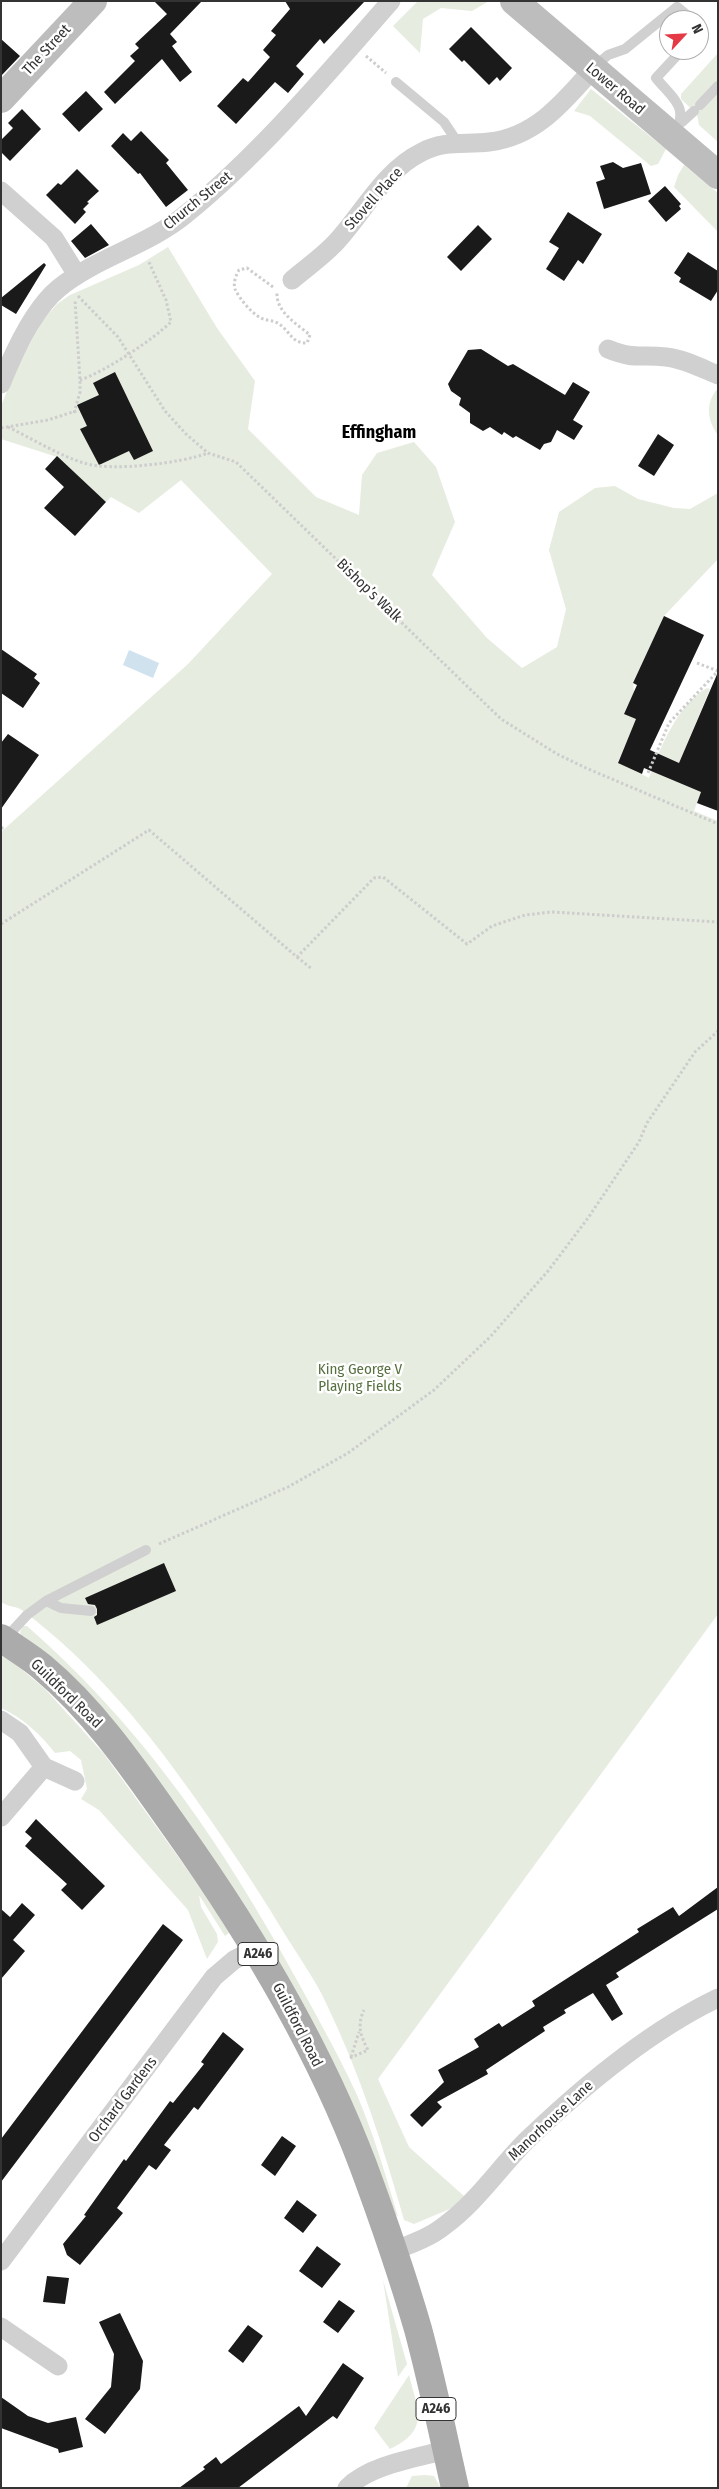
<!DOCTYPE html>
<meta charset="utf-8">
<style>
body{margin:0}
#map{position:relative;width:719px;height:2489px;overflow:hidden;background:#fff;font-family:"Fira Sans Condensed",sans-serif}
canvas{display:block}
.frame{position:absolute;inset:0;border:2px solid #333;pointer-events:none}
.north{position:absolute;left:659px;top:10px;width:50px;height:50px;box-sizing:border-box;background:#fff;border:1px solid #adadad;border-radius:50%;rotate:65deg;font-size:14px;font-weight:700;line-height:20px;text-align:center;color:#333}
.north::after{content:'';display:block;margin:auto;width:18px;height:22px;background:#e63946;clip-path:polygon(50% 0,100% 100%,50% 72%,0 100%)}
</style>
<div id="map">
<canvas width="719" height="2489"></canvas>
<div class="frame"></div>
<div class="north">N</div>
</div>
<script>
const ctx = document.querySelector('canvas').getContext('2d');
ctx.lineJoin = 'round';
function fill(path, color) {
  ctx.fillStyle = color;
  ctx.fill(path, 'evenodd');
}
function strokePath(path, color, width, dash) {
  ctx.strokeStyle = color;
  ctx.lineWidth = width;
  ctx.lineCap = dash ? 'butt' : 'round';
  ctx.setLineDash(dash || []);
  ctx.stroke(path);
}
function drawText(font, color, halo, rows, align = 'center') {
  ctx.font = font + ' "Fira Sans Condensed",sans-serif';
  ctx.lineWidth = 5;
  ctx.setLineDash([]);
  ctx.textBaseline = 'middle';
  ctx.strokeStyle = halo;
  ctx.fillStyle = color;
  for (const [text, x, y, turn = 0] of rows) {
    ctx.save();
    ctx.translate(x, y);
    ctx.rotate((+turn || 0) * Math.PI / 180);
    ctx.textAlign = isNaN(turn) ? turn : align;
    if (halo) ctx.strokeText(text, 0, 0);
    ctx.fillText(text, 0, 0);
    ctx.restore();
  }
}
const green = new Path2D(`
 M418,1H489L472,11L441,8L423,19L420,53L393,26Z
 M718,53V142L699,125L697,114L681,99V94Z
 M591,89L666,149L658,164L651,166L590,116L574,111Z
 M684,165L718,193V232L674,187L678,175Z
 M168,247L217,328L255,381L248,429L316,497L359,515L362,475L377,453L414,442L436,467L455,522L432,575L487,638L522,668L557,647L566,609L549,550L559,512L595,488L615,486L638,499L674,508L690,509L718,493V559L664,616L633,683L634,692L624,713L653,727L627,741L618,762L649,778C660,748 678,704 707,688L710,689L672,780L701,792L694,811L718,821V1614L378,2079L409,2147L464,2196L452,2208L414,2224L404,2220C383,2146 360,2073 326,2003C314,1977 296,1953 281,1928C256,1886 228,1845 200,1805C149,1732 94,1664 22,1610C16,1606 8,1607 1,1602V832L188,664L272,574L181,480L139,513L111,497L106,502L57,457L1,439V406L16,369L43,320L57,304L70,295L139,265Z
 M718,388V435C707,420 705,403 718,388Z
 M23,1626H27C134,1720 209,1825 279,1948C306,1997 334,2045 357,2095C374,2135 386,2176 398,2217L391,2209L314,2029L23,1640L20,1632Z
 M1,1652L45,1689L104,1754L225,1922L229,1933L225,1936L199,1895L201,1907L217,1934L218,1942L207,1959L188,1910L99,1810L81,1799L87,1789L81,1760L70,1751L55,1753C40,1734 23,1718 1,1708Z
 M383,2280L407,2364L398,2377Z
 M409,2375C418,2411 430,2430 390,2449L374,2428Z
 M425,2475L434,2476L441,2488H406L412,2476Z`);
const water = new Path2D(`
 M129,650L159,663L153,678L123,665Z`);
const building = new Path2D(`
 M154,1H202L170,34L177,42L172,46L192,72L180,82L162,59L115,104L104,92L135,61L130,56L139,48L135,44L167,14Z
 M285,1H365L324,44L320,39L296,66L304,74L288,93L275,82L236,124L217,106L243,78L248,82L270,57L263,50L276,35L271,31L290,9Z
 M471,27L512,68L500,81L497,77L489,85L464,60L462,62L449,49Z
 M1,39L20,56L1,76Z
 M86,91L103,109L79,132L62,114Z
 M22,109L41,129L10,161L1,152V140L13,128L8,123Z
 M141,131L169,160L166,163L188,190L166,207L140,173L138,174L111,146L123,133L131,141Z
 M613,162L623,168L641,163L651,194L604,209L596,182L605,179L600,166Z
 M77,169L99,191L87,202L89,203L83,209L86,212L75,224L46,195L58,183L61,185Z
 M665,186L681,204L679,206L681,209L666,222L648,201Z
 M568,212L602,234L583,264L578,260L564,281L546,269L559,248L549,242Z
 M91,224L109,245L85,258L71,241Z
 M478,225L492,239L461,271L447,257Z
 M688,252L718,271V290L711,301L679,282L681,278L674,273Z
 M44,263L46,265L16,314L1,305V298Z
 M481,349L508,366L513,364L565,395L573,382L590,392L573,420L583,426L574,440L557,430L551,442L544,444L540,450L516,436L513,438L504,432L502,435L490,427L483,431L470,423V413L459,405L461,398L451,391L448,384L468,350Z
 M115,372L153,451L134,460L129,451L99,465L80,429L87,426L77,405L99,395L93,383Z
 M658,434L674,445L654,476L638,466Z
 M57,456L106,502L75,536L44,508L64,487L45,469Z
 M664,616L704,635L650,750L679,763L718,672V811L697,803L701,792L644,768L642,774L618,763L636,719L624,714L637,685L633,683Z
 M1,649L37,674L34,678L40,683L23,708L1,693Z
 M8,734L39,755L1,809V743Z
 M164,1563L176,1591L97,1625L94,1617L97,1615V1609L95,1605L88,1604L85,1598Z
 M36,1819L105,1886L82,1910L61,1890L67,1884L25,1846L32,1838L25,1832Z
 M718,1887V1909L616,1973L619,1977L606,1985L623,2014L612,2021L593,1993L564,2010L566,2013L543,2027L545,2031L486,2070L488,2074L437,2102L442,2107L422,2127L410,2115L444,2082L438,2070L479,2047L474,2039L499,2023L502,2027L535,2006L532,2001L639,1932L637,1929L673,1907L679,1916Z
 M22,1903L35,1915L13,1940L25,1951L1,1979V1909L10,1917Z
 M163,1924L183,1940L1,2182V2139Z
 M223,2032L244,2049L198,2110L194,2107L164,2145L171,2150L156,2170L149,2165L117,2208L123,2213L80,2265L67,2255L63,2244L86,2216L84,2215L124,2159L126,2161L170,2101L173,2103L204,2064L201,2062Z
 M282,2136L296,2146L275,2176L261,2165Z
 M297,2200L317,2215L303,2233L284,2218Z
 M317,2246L341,2264L322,2288L299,2271Z
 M47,2276L69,2278L65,2304L43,2302Z
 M339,2300L355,2311L338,2333L323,2322Z
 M120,2313L143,2361L140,2389L105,2434L85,2419L111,2387L114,2354L99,2322Z
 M248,2325L263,2336L243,2363L228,2351Z
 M343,2363L364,2378L337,2419L333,2416L238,2488H179L205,2469L203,2467L216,2457L221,2464L299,2406L306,2416Z
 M1,2397L28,2416L48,2423L76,2417L83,2447L59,2453L58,2449L1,2428Z`);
const path = new Path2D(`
 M366,56L386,73
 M273,287L247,268L239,270C236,275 233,283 235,289C239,298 252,314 261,318C267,321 274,320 279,324C291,332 291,343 307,343L310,335C297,324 276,312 277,293
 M78,296L118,337L165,411L186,434L208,453L236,462L501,719L557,754L586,768L718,824
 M80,380C106,371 151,341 171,322L166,300L148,260
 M74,413L80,392V380L75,300
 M8,427C31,438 60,456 84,463C112,472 181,463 208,453
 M1,428L48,420L79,410
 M697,663L718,671
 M648,773L669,723L718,671
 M1,828H5
 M1,924L149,830L297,957L374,878L383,877L467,944L492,926L525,915L552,912L718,922
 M297,957L312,969
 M159,1544L288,1487L348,1453L434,1390L490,1337L548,1271L588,1218L639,1142L647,1123L695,1052L718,1031
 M351,2057L359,2032
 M350,2058L368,2050C360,2035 357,2025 364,2010`);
const lane = new Path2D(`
 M699,25L703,29L699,32
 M594,67L608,55L625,49L677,7L693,20
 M396,82L444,122L458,143
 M700,105L718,86
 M682,122L694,111
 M674,135C690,107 673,99 656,78L682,50
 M46,1601L61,1608L91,1611
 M5,1639L27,1615L46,1601L146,1550`);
const street = new Path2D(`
 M1,191L54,238L77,275
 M292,280C307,267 325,255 338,240C364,211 385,170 422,152C444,140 465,145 489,142C535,137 563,103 592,70
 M608,349C634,360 640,354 666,357C684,359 701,368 718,375
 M1,384C13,354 33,309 59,288C95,258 149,245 186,214C261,153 328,73 391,1
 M1,1720L20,1733L44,1767L75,1781
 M1,1817L44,1767
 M393,2251C411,2244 429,2238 444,2226C476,2203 499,2168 526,2141C581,2088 649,2031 718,1998
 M1,2261L214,1977L234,1960L255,1949
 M1,2327L58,2366
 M347,2488C369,2465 416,2458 446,2450`);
const secondary = new Path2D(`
 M514,1L718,175
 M1,99L93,1`);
const primary = new Path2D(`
 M1,1638C15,1648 29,1656 42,1667C96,1712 136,1772 177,1830C251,1934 318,2046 363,2165C383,2219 402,2274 418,2329C432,2381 443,2435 455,2488`);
const shields = [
 [258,1954,40],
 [436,2409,40]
];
const shieldNames = [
 ["A246",258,1954],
 ["A246",436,2409]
];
const streetNames = [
 ["The Street",47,50,-47],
 ["Lower Road",615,89,40],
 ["Stovell Place",374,199,-48],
 ["Church Street",198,201,-39],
 ["Bishop’s Walk",369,591,44],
 ["Guildford Road",66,1694,44],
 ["Guildford Road",297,2025,63],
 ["Orchard Gardens",123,2100,-53],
 ["Manorhouse Lane",551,2121,-43]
];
const parkNames = [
 ["King George V",360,1370],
 ["Playing Fields",360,1387]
];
const quarterNames = [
 ["Effingham",379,433]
];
fill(green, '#e6ecdf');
fill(water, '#cfe2ee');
fill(building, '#1a1a1a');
strokePath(path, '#cdcdcd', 3, [2.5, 2.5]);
strokePath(lane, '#d0d0d0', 10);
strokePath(street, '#d0d0d0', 19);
strokePath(secondary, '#bdbdbd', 28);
strokePath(primary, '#ababab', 28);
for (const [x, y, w] of shields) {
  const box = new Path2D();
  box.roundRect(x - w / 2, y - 11.5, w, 23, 4);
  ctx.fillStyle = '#fff';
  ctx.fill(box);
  strokePath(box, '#333', 1);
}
drawText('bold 14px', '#333', null, shieldNames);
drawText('15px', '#333', '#fff', streetNames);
drawText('15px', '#56703f', '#fff', parkNames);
drawText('bold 18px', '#000', '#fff', quarterNames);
</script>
